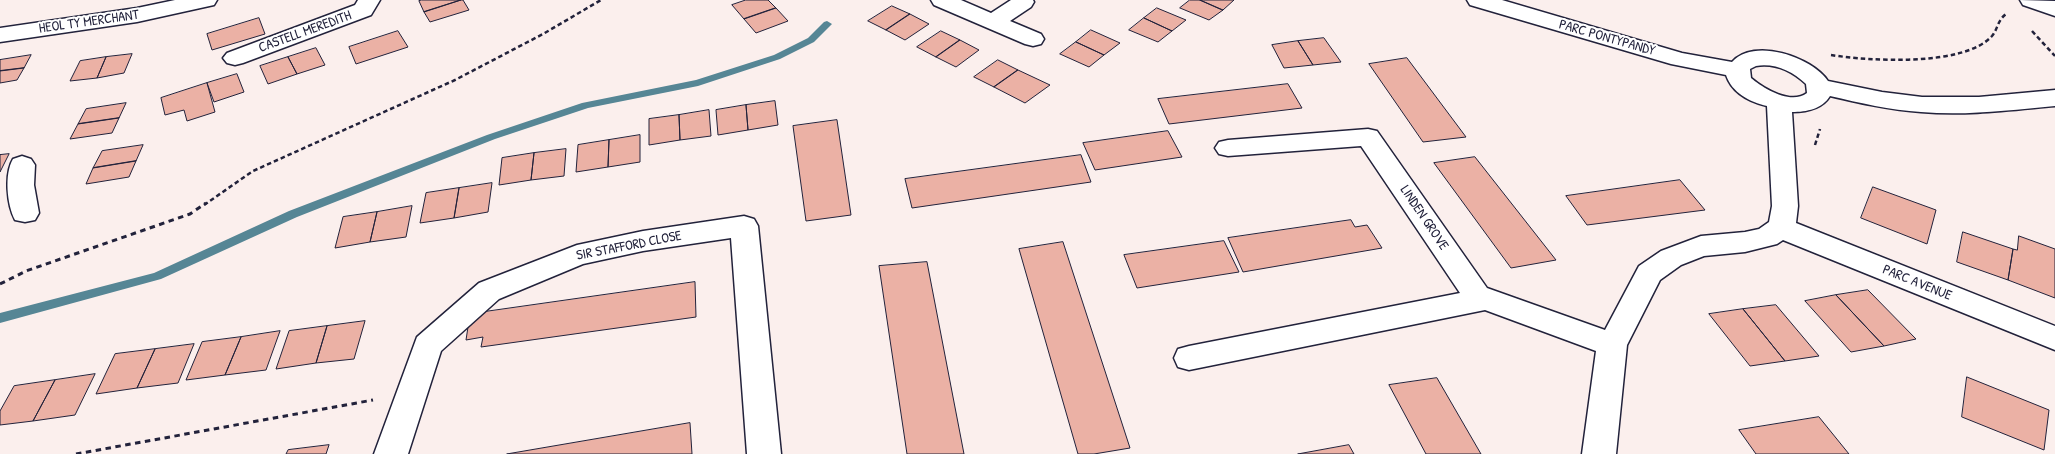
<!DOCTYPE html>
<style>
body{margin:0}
canvas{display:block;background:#fbefed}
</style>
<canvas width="2055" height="454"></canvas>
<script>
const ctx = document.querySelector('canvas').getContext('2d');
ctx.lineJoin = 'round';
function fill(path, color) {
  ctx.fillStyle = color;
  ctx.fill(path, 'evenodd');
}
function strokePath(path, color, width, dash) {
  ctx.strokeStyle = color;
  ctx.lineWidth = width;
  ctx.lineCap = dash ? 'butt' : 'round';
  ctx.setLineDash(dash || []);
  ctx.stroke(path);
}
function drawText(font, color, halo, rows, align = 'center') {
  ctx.font = font + ' "Patrick Hand",sans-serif';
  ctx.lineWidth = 4;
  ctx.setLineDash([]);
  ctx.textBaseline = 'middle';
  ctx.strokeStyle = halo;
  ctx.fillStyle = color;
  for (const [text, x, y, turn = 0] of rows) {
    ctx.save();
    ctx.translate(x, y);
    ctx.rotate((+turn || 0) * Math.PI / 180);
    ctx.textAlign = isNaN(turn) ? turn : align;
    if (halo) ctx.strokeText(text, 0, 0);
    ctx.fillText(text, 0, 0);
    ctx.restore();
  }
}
const stream = new Path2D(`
 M827,21L832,24L814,42L780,59L698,86L588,108L495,139L297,217L161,279L0,323V313L154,273L289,211L487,135L582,103L696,80L774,55L808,38L824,22Z`);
const building = new Path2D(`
 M422,0H461L424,12L419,1Z
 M461,0H463L469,10L430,22L424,12Z
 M746,0H768L776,8L744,19L732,5Z
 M1190,0H1200L1223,10L1209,20L1180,8Z
 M1200,0H1234L1223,10Z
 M892,6L910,14L886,30L868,21Z
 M776,8L788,21L756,33L744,19Z
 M1157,8L1186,20L1172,31L1144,18Z
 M910,14L929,24L905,40L886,30Z
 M259,18L265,34L212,50L207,34Z
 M1144,18L1172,31L1158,42L1129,30Z
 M1091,30L1120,43L1104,55L1076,42Z
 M398,31L408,47L356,64L349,47Z
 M941,31L960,40L936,57L917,47Z
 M1324,38L1341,62L1313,65L1298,41Z
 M960,40L979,50L956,67L936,57Z
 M1298,41L1313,65L1284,68L1272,45Z
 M1076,42L1104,55L1089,67L1060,54Z
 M316,48L325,65L297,74L288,57Z
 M132,54L124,73L97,78L106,57Z
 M31,55L24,68L0,71V60Z
 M106,57L97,78L70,81L80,61Z
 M288,57L297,74L268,84L260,66Z
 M1407,58L1466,137L1423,142L1369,64Z
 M998,60L1018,70L994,87L974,77Z
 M24,68L17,80L0,83V71Z
 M1018,70L1050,85L1025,103L994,87Z
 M237,74L244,92L214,102L207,83Z
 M207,83L215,112L187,121L184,110L165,115L161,98Z
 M1288,84L1302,108L1169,124L1158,99Z
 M775,101L778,125L748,130L746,105Z
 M126,103L119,118L78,124L86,109Z
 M746,105L748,130L718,135L716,110Z
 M709,110L711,136L680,140L679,115Z
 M679,115L680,140L649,145V119Z
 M119,118L112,133L70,139L78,124Z
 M837,120L851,215L806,221L793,126Z
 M1168,131L1182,157L1095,170L1083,143Z
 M640,135V162L608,167L609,140Z
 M609,140L608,167L576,172L578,145Z
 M143,145L136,161L93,168L102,151Z
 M566,149L564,176L531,180L534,153Z
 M534,153L531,180L499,185L502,158Z
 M9,154L0,172V155Z
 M1081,155L1091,182L912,208L905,179Z
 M1475,157L1556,260L1511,268L1434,163Z
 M136,161L129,177L86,184L93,168Z
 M1680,180L1705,210L1587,225L1566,196Z
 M492,183L488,212L454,218L459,188Z
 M1873,187L1936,210L1927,244L1861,218Z
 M459,188L454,218L420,223L426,193Z
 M412,206L406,237L370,242L377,212Z
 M377,212L370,242L335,248L343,217Z
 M1351,220L1355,227L1367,225L1382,248L1243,272L1228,238Z
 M1963,232L2013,249L2008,280L1957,262Z
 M2019,236L2055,249V298L2008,280L2013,249L2017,250Z
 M1224,241L1239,272L1137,288L1124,255Z
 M1063,242L1130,448L1094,454H1078L1019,249Z
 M927,262L964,454H907L879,266Z
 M695,282L696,317L481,347L483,337L466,340L470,314Z
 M1868,290L1916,339L1884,346L1836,295Z
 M1836,295L1884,346L1851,352L1805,301Z
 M1776,305L1819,356L1785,361L1743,309Z
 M1743,309L1785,361L1750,366L1709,314Z
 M365,321L354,359L316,363L327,326Z
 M327,326L316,363L276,369L289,331Z
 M280,331L266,370L225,375L241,337Z
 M241,337L225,375L186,380L202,342Z
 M194,344L178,383L137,388L155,349Z
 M155,349L137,388L96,394L115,354Z
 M95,374L75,415L33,421L55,380Z
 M1967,377L2049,410L2044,450L1962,417Z
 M1437,378L1481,454H1426L1389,385Z
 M55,380L33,421L0,425V411L14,386Z
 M1819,417L1849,454H1756L1739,430Z
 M690,423L692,454H507Z
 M329,445L326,454H286L288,450Z
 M1349,445L1354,454H1298Z`);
const pathFar1 = new Path2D(`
 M2032,31L2055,56
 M1831,55C1869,61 1964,67 1992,36C1998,29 1997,21 2006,14
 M1815,145L1820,129
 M204,205L253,171L455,80L543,34L601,0`);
const path = new Path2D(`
 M0,284L26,271L190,214L206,203
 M76,454L373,400`);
const minor = new Path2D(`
 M175,0H217L214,5L137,22L0,42V28L137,8Z
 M358,0H380L371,15L243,63L235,65L227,63L223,58L227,53L355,5Z
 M931,0H961L991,13L1011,0H1033L1034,2L1031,7L1010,21L1041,34L1044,39L1041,44L1033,46L1025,44L934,5Z
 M1467,0H1502L1682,53L1732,62C1754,37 1812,57 1828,81L1882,92L1922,97H1979L2055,90V106C2011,110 1966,116 1921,112C1890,110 1860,103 1830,96C1822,109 1807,112 1792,112L1798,206L1796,223L2055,326V350L1783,240L1777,244L1745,252L1704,256L1681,265L1660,280L1627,345L1616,454H1582L1596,351L1485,310L1189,370L1178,367L1174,358L1178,349L1189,346L1460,293L1361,146L1228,156L1219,154L1215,148L1219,142L1228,140L1368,129L1377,131L1487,288L1605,330L1639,266L1661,251L1701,236L1745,232L1759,229L1769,222L1772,206L1767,106C1750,102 1732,93 1726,75L1671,64L1470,5ZM1756,66C1775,63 1792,71 1806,84L1807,93C1791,105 1764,89 1751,78L1750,69Z
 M22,156L31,159L35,165L34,185L39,213L35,220L25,222L15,220C7,205 4,174 13,159Z
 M744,216L754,219L758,226L781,454H747L731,238L643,251L583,264L499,299L441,351L408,454H374L417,337L479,283L577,245L643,231Z`);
const major = new Path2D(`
 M2020,0L2055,1V16L2023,5Z`);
const streetNames = [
 ["HEOL TY MERCHANT",89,22,-8],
 ["CASTELL MEREDITH",305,32,-20],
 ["PARC PONTYPANDY",1607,38,16],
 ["LINDEN GROVE",1424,218,56],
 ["SIR STAFFORD CLOSE",629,246,-11],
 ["PARC AVENUE",1917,283,22]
];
fill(stream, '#568695');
fill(building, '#ebb1a5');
strokePath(building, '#22223b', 1);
strokePath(minor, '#22223b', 3);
strokePath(major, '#22223b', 3);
strokePath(pathFar1, '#22223b', 2.5, [4.5, 3]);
strokePath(path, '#22223b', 3, [5.5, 4.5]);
fill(minor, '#fff');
fill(major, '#fff');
drawText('14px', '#22223b', '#fff', streetNames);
</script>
